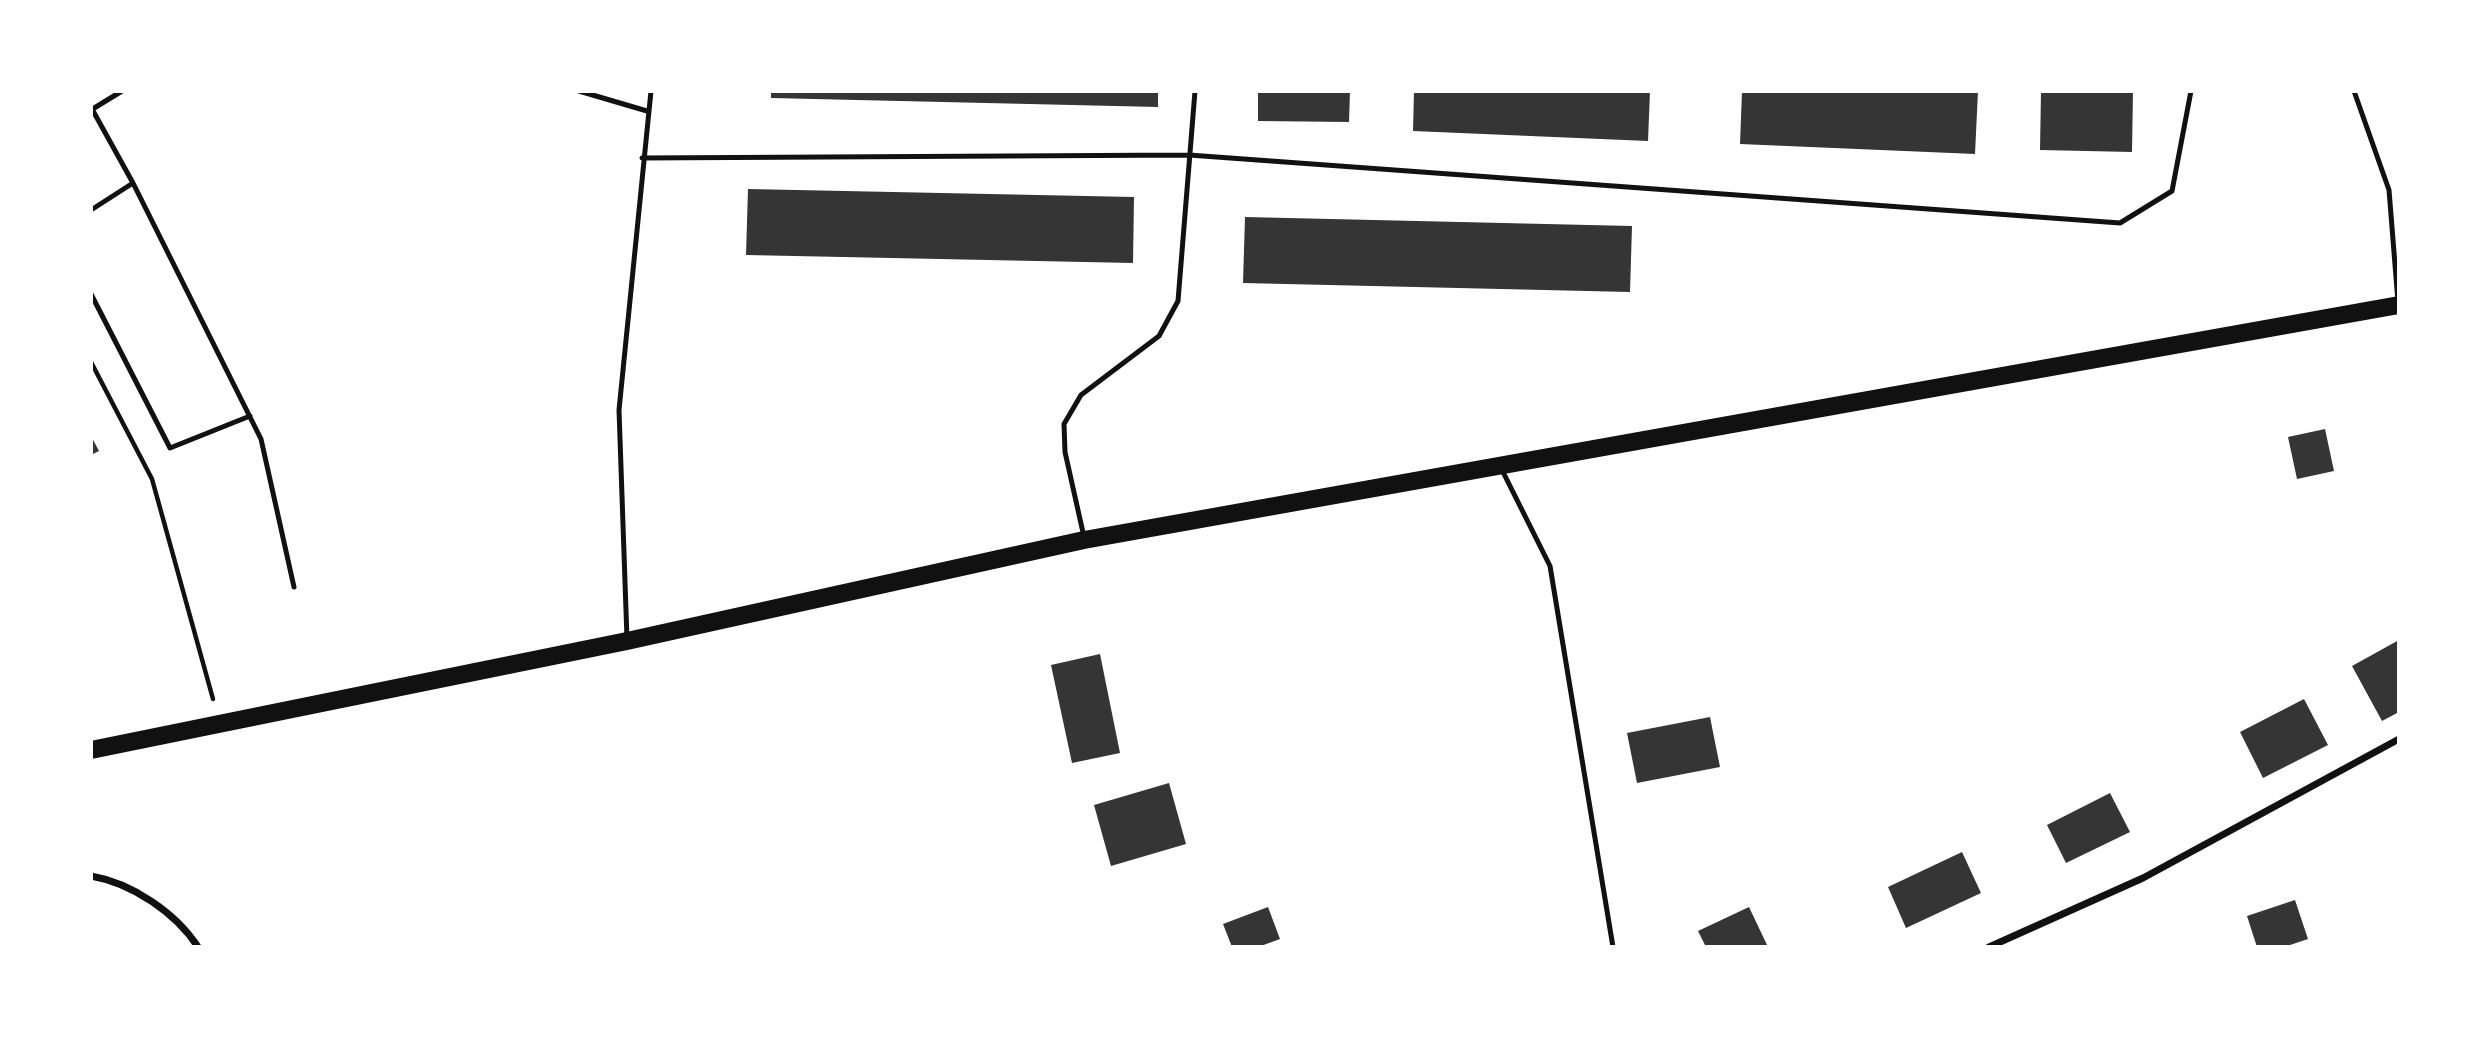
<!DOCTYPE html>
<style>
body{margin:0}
#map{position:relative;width:2490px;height:1038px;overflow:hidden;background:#fff;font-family:Roboto,sans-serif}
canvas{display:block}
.frame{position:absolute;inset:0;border:93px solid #fff;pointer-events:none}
</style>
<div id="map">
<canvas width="2490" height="1038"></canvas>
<div class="frame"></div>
</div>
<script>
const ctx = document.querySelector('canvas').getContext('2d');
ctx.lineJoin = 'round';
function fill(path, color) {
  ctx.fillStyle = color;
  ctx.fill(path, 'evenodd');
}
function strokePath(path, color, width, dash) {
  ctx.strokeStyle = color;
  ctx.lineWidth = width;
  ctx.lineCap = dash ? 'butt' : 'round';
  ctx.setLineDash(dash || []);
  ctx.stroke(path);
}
const building = new Path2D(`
 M771,91H1158V107L771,98Z
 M1258,91H1350L1349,122L1258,121Z
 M1414,91H1650L1648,141L1413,131Z
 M1742,91H1978L1975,154L1740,144Z
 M2041,91H2133L2132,152L2040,150Z
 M748,189L1134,197L1133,263L746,255Z
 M1245,217L1632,226L1630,292L1243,283Z
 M2325,429L2334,471L2297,479L2288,437Z
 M91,436L99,451L91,455Z
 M2399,640V712L2382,721L2352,666Z
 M1100,654L1120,753L1072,763L1051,665Z
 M2304,699L2328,745L2263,778L2240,732Z
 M1710,717L1720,767L1637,783L1627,733Z
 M1169,783L1186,844L1111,866L1094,805Z
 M2110,793L2130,832L2066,863L2047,825Z
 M1962,852L1981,893L1906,928L1888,887Z
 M2295,900L2308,939L2284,947H2257L2247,916Z
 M1268,907L1280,939L1258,947H1232L1223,924Z
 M1749,907L1768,947H1706L1698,931Z`);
const path = new Path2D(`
 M91,362L152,479L213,699`);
const service = new Path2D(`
 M579,91L647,111
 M2354,91L2389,190L2398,302
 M92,109L133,183L261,439L294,587
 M91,110L122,91
 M642,158L1189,155L2120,223L2172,191L2191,91
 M91,210L133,183
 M91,294L170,448L250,416
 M1502,470L1550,566L1613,947
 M1084,537L1065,452L1064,424L1081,395L1159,336L1178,301L1195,91
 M627,639L619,410L651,91`);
const minor = new Path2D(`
 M91,876C132,883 176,913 198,947
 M1989,947L2143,878L2399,739`);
const primary = new Path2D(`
 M91,750L627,641L1084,540L2399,305`);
fill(building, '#353535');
strokePath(path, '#111', 4.5);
strokePath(service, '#111', 5);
strokePath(minor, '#111', 7);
strokePath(primary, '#111', 18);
</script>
